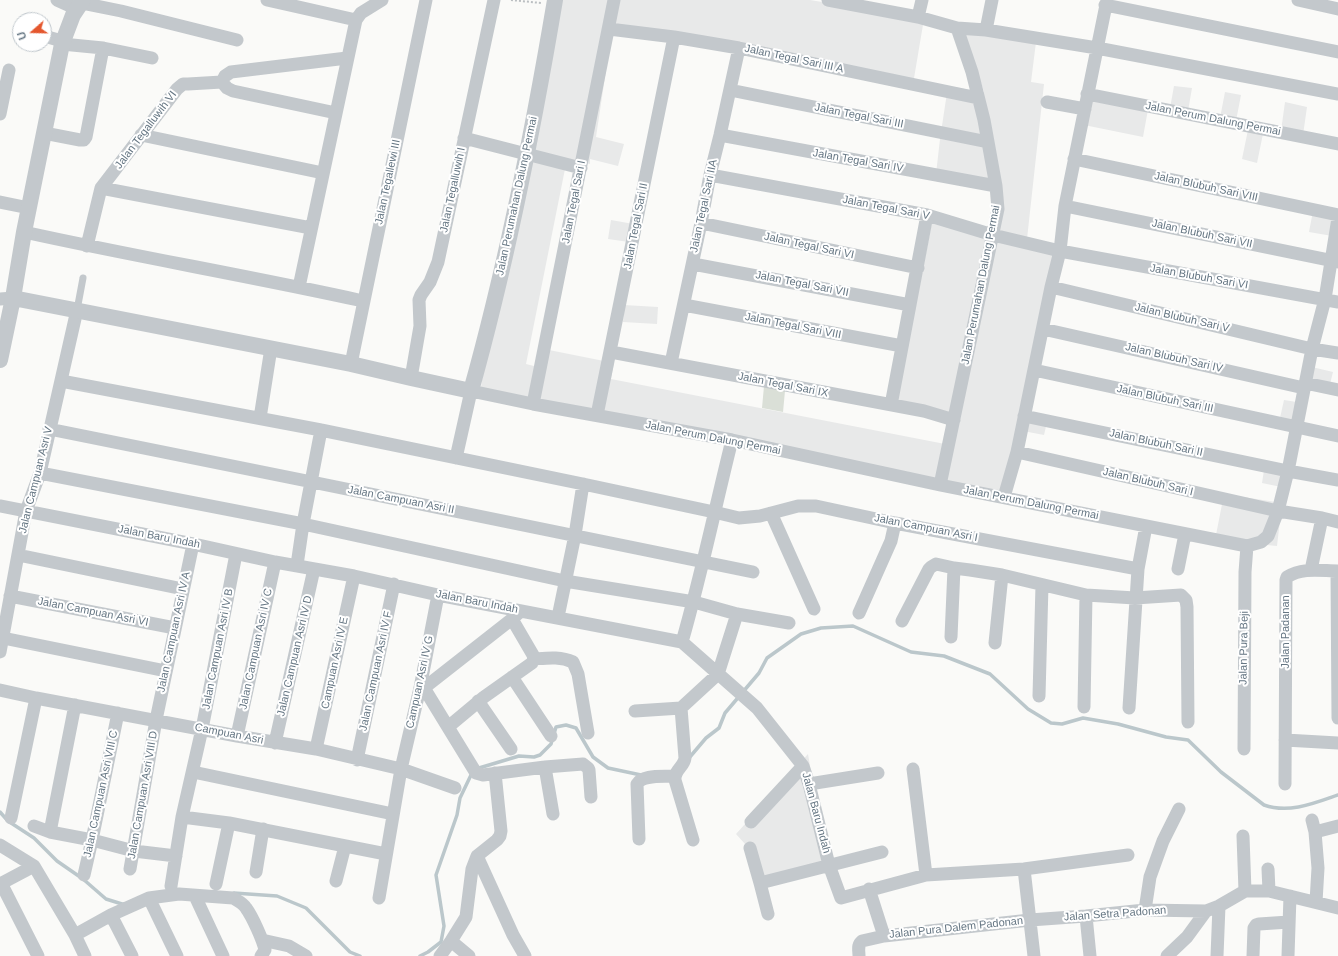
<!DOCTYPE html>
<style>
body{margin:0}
#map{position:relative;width:1338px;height:956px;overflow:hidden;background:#fafaf8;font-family:Arial,sans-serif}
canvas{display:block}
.north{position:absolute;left:12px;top:12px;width:40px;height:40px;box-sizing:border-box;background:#fff;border:1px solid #c1c8cd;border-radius:50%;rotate:250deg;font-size:11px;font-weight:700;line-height:16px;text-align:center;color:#657683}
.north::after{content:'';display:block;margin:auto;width:14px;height:18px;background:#e4572e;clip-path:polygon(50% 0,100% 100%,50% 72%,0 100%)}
</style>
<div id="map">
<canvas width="1338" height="956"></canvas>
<div class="north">U</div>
</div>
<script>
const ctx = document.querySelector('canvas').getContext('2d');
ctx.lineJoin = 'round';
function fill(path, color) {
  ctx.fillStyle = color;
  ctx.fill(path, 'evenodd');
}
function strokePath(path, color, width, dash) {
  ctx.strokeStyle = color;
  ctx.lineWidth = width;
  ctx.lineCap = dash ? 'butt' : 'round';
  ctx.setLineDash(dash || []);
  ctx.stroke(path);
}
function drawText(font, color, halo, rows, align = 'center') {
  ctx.font = font + ' Arial,sans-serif';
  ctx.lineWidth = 4;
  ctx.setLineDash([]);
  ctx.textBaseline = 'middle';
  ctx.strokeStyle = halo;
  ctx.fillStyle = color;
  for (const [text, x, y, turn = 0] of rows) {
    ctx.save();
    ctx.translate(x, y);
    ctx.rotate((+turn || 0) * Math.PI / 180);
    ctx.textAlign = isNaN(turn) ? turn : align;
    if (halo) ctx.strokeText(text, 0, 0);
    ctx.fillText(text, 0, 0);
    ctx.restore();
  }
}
const built = new Path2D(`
 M560,0H810L924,19L913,84L613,28L610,44L596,137L624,144L618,166L590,159V164L567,159L526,364L546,369L549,350L614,363L611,379L945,444L959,415L897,402L933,217L998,234V180L936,174L940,139L948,86L984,92L962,26L1036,42L1031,82L1044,84L1027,239L1062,245L1027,414L1048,418L1044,435L1023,431L1008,500L480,394L487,346Z
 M1174,86L1192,88L1188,111L1170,108Z
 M1090,92L1149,104L1143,137L1084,125Z
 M1225,92L1241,95L1236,121L1220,118Z
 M1285,102L1307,107L1303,135L1281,131Z
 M1249,125L1264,129L1257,163L1242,159Z
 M1313,211L1338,216V237L1309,232Z
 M611,220L639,225L636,243L608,239Z
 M624,305L658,307L657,324L623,322Z
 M1312,367L1333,372L1329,388L1308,383Z
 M1284,400L1303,403L1301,421L1280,418Z
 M1265,464L1290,468L1286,488L1262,483Z
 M1224,494L1282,503L1277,546L1215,540Z
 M808,754L821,831L831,864L758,889L745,844L736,834Z`);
const green = new Path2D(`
 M765,375L786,380L783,412L762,408Z`);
const stream = new Path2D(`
 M689,758L706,738L719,728L725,713L759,673L767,658L801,634L821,628L853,626L911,652L944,656L990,674L1028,709L1051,723L1062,724L1083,718L1118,724L1166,737L1188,740L1221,772L1264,805C1289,814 1315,803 1338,795
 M0,812L8,821L34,838L57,861L83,879L106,899L122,904H124
 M234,893L277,896L306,908L350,952L360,956
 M420,956L428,952L441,942L444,926L436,875L457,815L460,798L471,775L479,768L519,756L534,757L540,755L551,744L556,727L566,725L576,728L593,757L608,768L641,775`);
const path = new Path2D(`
 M511,0L541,3`);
const service = new Path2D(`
 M77,310L83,278`);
const minor = new Path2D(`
 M57,0L77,9
 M267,0L356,20
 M828,0L918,17L957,28L986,30L1097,48L1338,94
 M1298,0L1338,9
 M81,3L121,11L237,40
 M1105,5L1338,52
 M918,17L922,0
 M609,29L674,37L739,48L978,98
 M986,30L992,0
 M44,36L62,41
 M62,44L103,48L152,58
 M222,82L225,76L231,72L347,58
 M222,82L227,88L233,91L336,113
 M730,90L988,142
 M1087,94L1338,144
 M1047,102L1085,109
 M0,114L9,70
 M44,133L80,140H84L86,137L103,48
 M141,135L323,173
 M720,135L996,186
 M464,138L581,168
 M1074,159L1338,215
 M710,175L927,215L993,235L1060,251L1338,302
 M101,188L311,228
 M0,202L29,208
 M1065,206L1338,262
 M701,223L918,268
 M24,232C137,257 250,276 363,301
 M87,246L101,188L177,89L183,84H188L222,82
 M693,264L910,305
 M299,287L356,20L361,13L382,0
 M1051,287L1312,349L1338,353
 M0,299L13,298
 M684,305L902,346
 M1043,329L1304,388
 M611,352L924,411L954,420
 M671,363L701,223L710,175L720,135L739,48
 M351,364L426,0
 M1034,370L1338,436
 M411,378L420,326L419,300L421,295L430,282L438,262L494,0
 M61,381L321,430L583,484L714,512L739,518L760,516L798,506H816L895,523L1138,569
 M1305,383L1338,390
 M533,404L614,0
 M891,405L927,215
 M597,415L674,37
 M1024,416L1288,471L1338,480
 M260,418L271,348
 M49,429L312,482L753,572
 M1017,452L1278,511L1322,518L1338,522
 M456,458L471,391L533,404L732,440L940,485L1247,546L1261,542L1268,536L1278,511L1288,471L1312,349L1325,299L1338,218
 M40,473L303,524L565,581L694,602L737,614L789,623
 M940,485L998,209L996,186L984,120L972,72L957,28
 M1004,497L1017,452L1051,287L1060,251L1065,206L1107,0
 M0,506L193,544L275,562L354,576L438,595L682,642L757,708L803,766L809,784L829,865L841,898L926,875L1024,869L1128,855
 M771,513L814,609
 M18,555L183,589
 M297,565L303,524L321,430
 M1178,569L1185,534
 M1311,570L1322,518
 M1337,571L1338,718
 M10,596L175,628
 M859,613L891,541L895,523
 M558,617L575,535L583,484
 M512,619L533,655L534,659
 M902,621L929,569L931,567L936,564L954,568L970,570L1002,575L1086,595L1135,598L1181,595L1186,600L1187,607L1188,722
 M951,637L954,568
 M3,638L166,671
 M682,642C701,576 715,508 732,440
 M995,643L1002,575
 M0,652L26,511L40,473L77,310
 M534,659C547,658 560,656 573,662L578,674L588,733
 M512,677L551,736
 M420,688H424L512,619L521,611
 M424,688L476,773L483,775L545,767L583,764L588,768L589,770L591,797
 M0,690L36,698L237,736L316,749L401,769L455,788
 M1039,696L1042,585
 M478,701L511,749
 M1084,707L1086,595
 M681,708L685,758C684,767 674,770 675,780L693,840
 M1129,708L1138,569L1146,526
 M635,711L681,708L718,674L737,614
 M448,727L484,697L532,663L534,659
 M237,736L275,562
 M1285,740L1338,743
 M275,743L314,569
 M316,749L354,576
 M1244,749L1245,572L1247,546
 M357,760L394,584
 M545,767L553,814
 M913,769L926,875
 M193,772L393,814
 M809,784L878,773
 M1285,784L1286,580L1287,577C1303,567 1321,571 1338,571
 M182,817L229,823L386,854
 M11,818L36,698
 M1312,820L1315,832L1318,868L1316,902
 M751,822L803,766
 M34,826L50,832L92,840L134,851L176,856
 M50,832L75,705
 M1315,832L1338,826
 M1243,836L1245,891
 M639,839L637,784C643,774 663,777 674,776
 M0,845L34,866L75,935L85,956
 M750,848L760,883L768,914
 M477,856L513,935L525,956
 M130,869L156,720L193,544
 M1024,869L1034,956
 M1268,869L1269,891
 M256,872L263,829
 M84,875L92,840L118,713
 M336,881L345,846
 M1,883L38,956
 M760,883L882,852
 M0,884L34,866
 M216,884L229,823
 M171,886L182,817L202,729L236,554
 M869,889L884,936
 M195,896L223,956
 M149,898L177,956
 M379,898L401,769L420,688L438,595
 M1145,910L1150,877L1163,841L1179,809
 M111,915L132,956
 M1086,916L1090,956
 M75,935L111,915L149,898L179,894L233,898C238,901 243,903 246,908C252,916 263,940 265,950L261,956
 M262,940L289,946L306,956
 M451,941L469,956
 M440,956L451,941L466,917L472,869L477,856L497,840L500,836L501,831L495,773
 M859,956C859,950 857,945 862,941L884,936L1030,920L1086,916L1145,910L1206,911L1219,906L1245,891H1269L1338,908
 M1167,956L1187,937L1206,911
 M1217,956L1219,906
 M1253,956L1254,928L1256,925L1259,924L1289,922
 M1288,956L1290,896`);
const tertiary = new Path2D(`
 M13,298L351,364L411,378L471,391C507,262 533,131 555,0
 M0,360L13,298L24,232L62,44L73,15L83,0`);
const streetNames = [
 ["Jalan Tegal Sari III A",794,59,12],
 ["Jalan Tegal Sari III",859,116,11],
 ["Jalan Perum Dalung Permai",1213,119,11],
 ["Jalan Tegalluwih VI",146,130,-53],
 ["Jalan Tegal Sari IV",858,161,10],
 ["Jalan Tegallewi III",388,182,-78],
 ["Jalan Blubuh Sari VIII",1206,187,12],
 ["Jalan Tegalluwih I",453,190,-78],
 ["Jalan Perumahan Dalung Permai",517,196,-78],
 ["Jalan Tegal Sari I",574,202,-79],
 ["Jalan Tegal Sari IIA",704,206,-78],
 ["Jalan Tegal Sari V",886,208,11],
 ["Jalan Tegal Sari II",636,226,-79],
 ["Jalan Blubuh Sari VII",1202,234,12],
 ["Jalan Tegal Sari VI",809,246,12],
 ["Jalan Blubuh Sari VI",1199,277,10],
 ["Jalan Tegal Sari VII",802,284,11],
 ["Jalan Perumahan Dalung Permai",981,285,-79],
 ["Jalan Blubuh Sari V",1182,318,13],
 ["Jalan Tegal Sari VIII",793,326,11],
 ["Jalan Blubuh Sari IV",1174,358,13],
 ["Jalan Tegal Sari IX",783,385,11],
 ["Jalan Blubuh Sari III",1165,399,12],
 ["Jalan Perum Dalung Permai",713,438,11],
 ["Jalan Blubuh Sari II",1156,443,12],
 ["Jalan Campuan Asri V",36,480,-76],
 ["Jalan Blubuh Sari I",1148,482,13],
 ["Jalan Campuan Asri II",401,500,11],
 ["Jalan Perum Dalung Permai",1031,503,11],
 ["Jalan Campuan Asri I",926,528,11],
 ["Jalan Baru Indah",159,537,11],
 ["Jalan Baru Indah",477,602,11],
 ["Jalan Campuan Asri VI",93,612,11],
 ["Jalan Campuan Asri IV A",174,632,-78],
 ["Jalan Padanan",1286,632,-90],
 ["Jalan Pura Beji",1244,648,-89],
 ["Jalan Campuan Asri IV B",218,649,-79],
 ["Jalan Campuan Asri IV C",256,649,-78],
 ["Jalan Campuan Asri IV D",295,656,-77],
 ["Campuan Asri IV E",335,663,-78],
 ["Jalan Campuan Asri IV F",376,671,-78],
 ["Campuan Asri IV G",420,682,-78],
 ["Campuan Asri",229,734,11],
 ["Jalan Campuan Asri VIII C",101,794,-78],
 ["Jalan Campuan Asri VIII D",143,795,-80],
 ["Jalan Baru Indah",816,813,75],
 ["Jalan Setra Padonan",1115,914,-4],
 ["Jalan Pura Dalem Padonan",956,928,-6]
];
fill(built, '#e8e9e9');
fill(green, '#dadfd7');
strokePath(stream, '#bbc7cb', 3.5);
strokePath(path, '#bbbfc2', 2, [2, 2]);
strokePath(service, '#c3c8cc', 7);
strokePath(minor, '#c3c8cc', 13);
strokePath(tertiary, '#c3c8cc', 16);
drawText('11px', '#657683', '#fff', streetNames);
</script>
